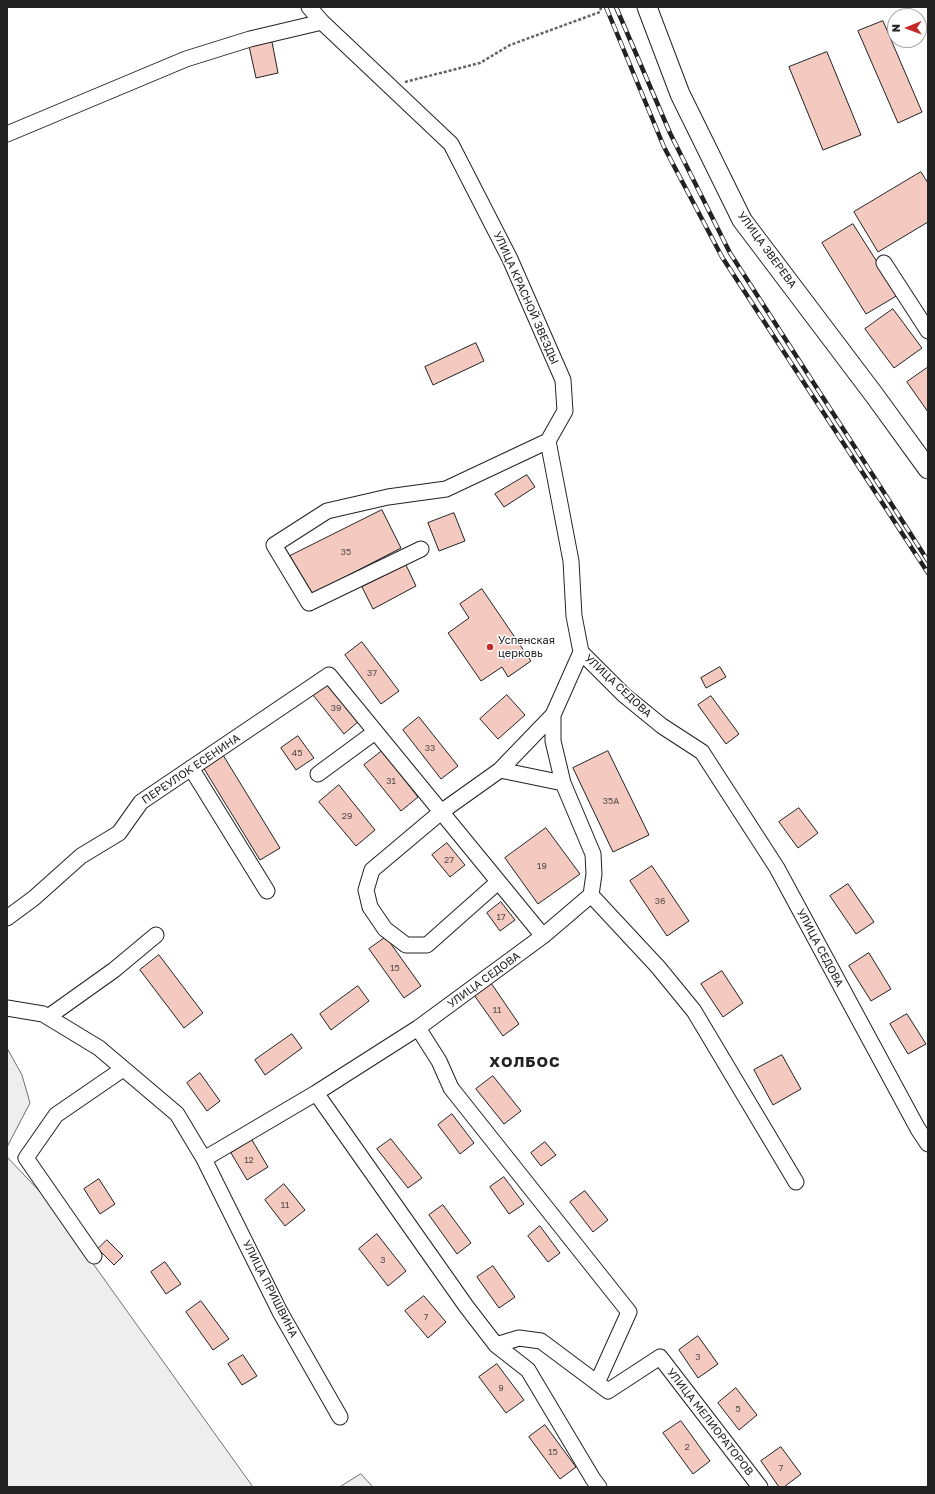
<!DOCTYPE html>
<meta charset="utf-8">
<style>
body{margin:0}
#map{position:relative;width:935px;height:1494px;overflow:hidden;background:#fff;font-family:"Golos Text",sans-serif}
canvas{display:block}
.frame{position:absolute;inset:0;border:8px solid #222;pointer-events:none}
.north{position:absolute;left:887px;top:8px;width:40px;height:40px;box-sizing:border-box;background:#fff;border:1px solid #a7a7a7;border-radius:50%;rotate:269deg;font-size:11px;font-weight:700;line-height:16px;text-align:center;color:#222}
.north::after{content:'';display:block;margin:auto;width:14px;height:18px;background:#c62828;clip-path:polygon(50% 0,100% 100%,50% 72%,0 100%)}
</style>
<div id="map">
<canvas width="935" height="1494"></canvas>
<div class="frame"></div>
<div class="north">N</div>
</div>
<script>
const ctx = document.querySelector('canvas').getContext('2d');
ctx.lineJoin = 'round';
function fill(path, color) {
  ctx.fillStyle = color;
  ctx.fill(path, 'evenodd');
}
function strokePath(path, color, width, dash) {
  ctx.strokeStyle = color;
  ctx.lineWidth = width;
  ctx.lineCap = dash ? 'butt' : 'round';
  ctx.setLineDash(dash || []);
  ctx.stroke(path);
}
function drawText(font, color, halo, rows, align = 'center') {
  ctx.font = font + ' "Golos Text",sans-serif';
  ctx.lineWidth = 3;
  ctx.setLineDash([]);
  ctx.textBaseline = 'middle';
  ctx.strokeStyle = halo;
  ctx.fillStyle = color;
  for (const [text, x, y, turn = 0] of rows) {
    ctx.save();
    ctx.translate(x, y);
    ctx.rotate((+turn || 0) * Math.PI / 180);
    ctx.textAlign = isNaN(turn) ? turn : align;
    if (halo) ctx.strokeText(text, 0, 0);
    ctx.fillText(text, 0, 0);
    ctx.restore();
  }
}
const green = new Path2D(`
 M7,1048L22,1075L30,1103L7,1147Z
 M7,1157L46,1198L253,1487H7Z
 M361,1474L373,1487H340Z`);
const building = new Path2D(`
 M883,21L922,112L898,123L858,31Z
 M272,42L278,73L256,78L249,46Z
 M827,52L861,135L823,150L789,67Z
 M921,172L928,183V222L878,252L854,212Z
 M853,224L898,295L866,314L822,243Z
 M893,309L922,348L894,368L865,329Z
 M476,343L484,361L433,385L425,367Z
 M927,368L928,369V412L907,382Z
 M527,475L535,487L504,507L495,494Z
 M382,510L401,548L310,595L290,556Z
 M454,513L465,541L439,551L428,523Z
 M406,565L416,586L373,609L362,587Z
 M482,589L531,661L508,677L502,667L481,681L448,633L469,618L460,604Z
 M362,642L399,691L381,704L345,655Z
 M720,667L726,677L706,688L701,678Z
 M328,682L359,721L344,734L313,695Z
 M507,695L525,715L498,739L480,719Z
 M711,696L739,734L726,744L698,705Z
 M419,717L458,766L441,779L403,730Z
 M298,736L314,758L296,770L281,748Z
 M382,751L418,797L401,811L364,765Z
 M608,751L649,835L613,852L573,768Z
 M223,755L280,848L260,860L203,767Z
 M339,785L375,830L356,846L319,802Z
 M799,808L818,833L798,848L779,822Z
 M546,828L580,874L538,904L505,858Z
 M447,843L465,865L450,877L432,855Z
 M652,866L689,921L667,936L630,881Z
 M848,884L874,922L856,934L830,896Z
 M501,902L515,920L500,931L487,913Z
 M386,937L421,986L404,998L369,949Z
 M869,953L891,989L871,1001L849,966Z
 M159,955L203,1013L184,1028L140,970Z
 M722,971L743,1003L723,1017L701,984Z
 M491,983L519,1024L503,1036L474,995Z
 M358,986L369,1001L331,1030L320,1014Z
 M907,1014L926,1044L908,1054L890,1024Z
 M292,1034L302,1048L265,1075L255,1060Z
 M782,1055L801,1089L773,1105L754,1070Z
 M200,1073L220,1101L207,1111L187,1083Z
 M493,1076L521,1111L504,1124L476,1089Z
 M452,1114L474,1143L460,1154L438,1125Z
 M391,1139L422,1178L408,1188L377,1149Z
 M252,1140L268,1167L247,1180L231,1153Z
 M545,1142L556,1155L541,1166L531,1153Z
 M504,1177L524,1204L509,1214L490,1187Z
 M99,1179L115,1204L100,1214L84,1189Z
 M284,1184L305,1210L285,1226L265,1200Z
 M585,1191L608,1220L593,1232L570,1202Z
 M443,1205L471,1243L457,1254L429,1215Z
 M540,1226L560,1253L548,1262L528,1236Z
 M377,1234L406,1271L388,1286L359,1249Z
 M107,1240L123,1256L114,1265L98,1249Z
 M165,1262L181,1284L166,1294L151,1272Z
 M493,1266L515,1297L499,1308L477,1277Z
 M424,1296L446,1322L428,1338L405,1311Z
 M201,1301L229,1339L213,1350L186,1312Z
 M698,1336L718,1364L698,1378L679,1350Z
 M243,1355L257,1376L242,1385L228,1364Z
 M497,1364L524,1400L506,1413L479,1377Z
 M736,1388L757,1415L739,1430L718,1403Z
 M681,1421L710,1461L693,1474L663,1433Z
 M545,1425L576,1467L560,1479L529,1437Z
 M781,1447L801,1474L784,1487H779L761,1461Z`);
const path = new Path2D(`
 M405,82L480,63L510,45L600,12L601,7`);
const minor = new Path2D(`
 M309,7L322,22L451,144L510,259L563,380L565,411L548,441L571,561L574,616L581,652
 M7,134L186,59L250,39L322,22
 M884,263L928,331
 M421,549L309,603L274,545L327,511L388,497L446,489L548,441
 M191,768L267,891
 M500,770L563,783
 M318,774L375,732
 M498,882L427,945H406L385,929L370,907L366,890L372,870L441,812L500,770L553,715
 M591,895L658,967L694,1011L796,1182
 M7,918L34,898L81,856L119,833L141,802L329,675L543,936
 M7,1008L43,1014L99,1048L177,1114L204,1159L280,1312L340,1417
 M48,1017L114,970L156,935
 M418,1028L439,1061L451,1088L629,1312L597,1383
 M316,1093L466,1306L496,1345L528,1370L593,1479L599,1487
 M204,1159L316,1093L418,1028L543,936L591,895L594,874L593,854L563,783L553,741V715L581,652L624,695L662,726L702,752L777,868L918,1129L928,1144
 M94,1256L26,1158L56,1115L123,1069
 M496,1345L519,1338L541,1341L608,1391L660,1357L760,1487`);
const major = new Path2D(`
 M647,7L680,94L742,220L875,396L928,469`);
const rail = new Path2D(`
 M606,7L664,147L722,257L928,573
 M616,7L670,133L730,253L928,561`);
const markers = [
 [490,647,4,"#c62828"]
];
const numberNames = [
 ["35",346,552],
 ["37",372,673],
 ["39",336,708],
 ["33",430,748],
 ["45",297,753],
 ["31",391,781],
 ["35А",611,801],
 ["29",347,816],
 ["27",449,860],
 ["19",542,866],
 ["36",660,901],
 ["17",501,917],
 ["15",395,968],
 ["11",497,1010],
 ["12",249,1160],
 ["11",285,1205],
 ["3",383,1260],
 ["7",426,1317],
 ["3",698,1357],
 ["9",501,1388],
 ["5",738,1409],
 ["2",687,1447],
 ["15",553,1452],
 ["7",781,1468]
];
const streetNames = [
 ["УЛИЦА ЗВЕРЕВА",767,250,54],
 ["УЛИЦА КРАСНОЙ ЗВЕЗДЫ",526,298,66],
 ["УЛИЦА СЕДОВА",618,686,43],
 ["ПЕРЕУЛОК ЕСЕНИНА",191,769,-34],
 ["УЛИЦА СЕДОВА",820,948,62],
 ["УЛИЦА СЕДОВА",484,980,-36],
 ["УЛИЦА ПРИШВИНА",270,1289,63],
 ["УЛИЦА МЕЛИОРАТОРОВ",710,1422,52]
];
const poiNames = [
 ["Успенская",498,641],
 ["церковь",498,654]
];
const districtNames = [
 ["ХОЛБОС",525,1062]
];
fill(green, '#eee');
strokePath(green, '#6f6f6f', 1);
fill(building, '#f3c9c0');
strokePath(building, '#222', 1);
strokePath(minor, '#222', 17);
strokePath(major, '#222', 21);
strokePath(path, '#646464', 2.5, [3, 2]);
strokePath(minor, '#fff', 15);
strokePath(major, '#fff', 19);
strokePath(rail, '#222', 4.5);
strokePath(rail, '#fff', 3, [9]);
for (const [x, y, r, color] of markers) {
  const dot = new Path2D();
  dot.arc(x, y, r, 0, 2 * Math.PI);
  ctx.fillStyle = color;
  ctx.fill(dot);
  strokePath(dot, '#fff', 1.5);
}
drawText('9px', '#564c4a', null, numberNames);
drawText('11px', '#222', '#fff', streetNames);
drawText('11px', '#222', '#fff', poiNames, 'left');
ctx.letterSpacing = '1px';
drawText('bold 15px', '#222', '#fff', districtNames);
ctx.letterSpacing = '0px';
</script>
